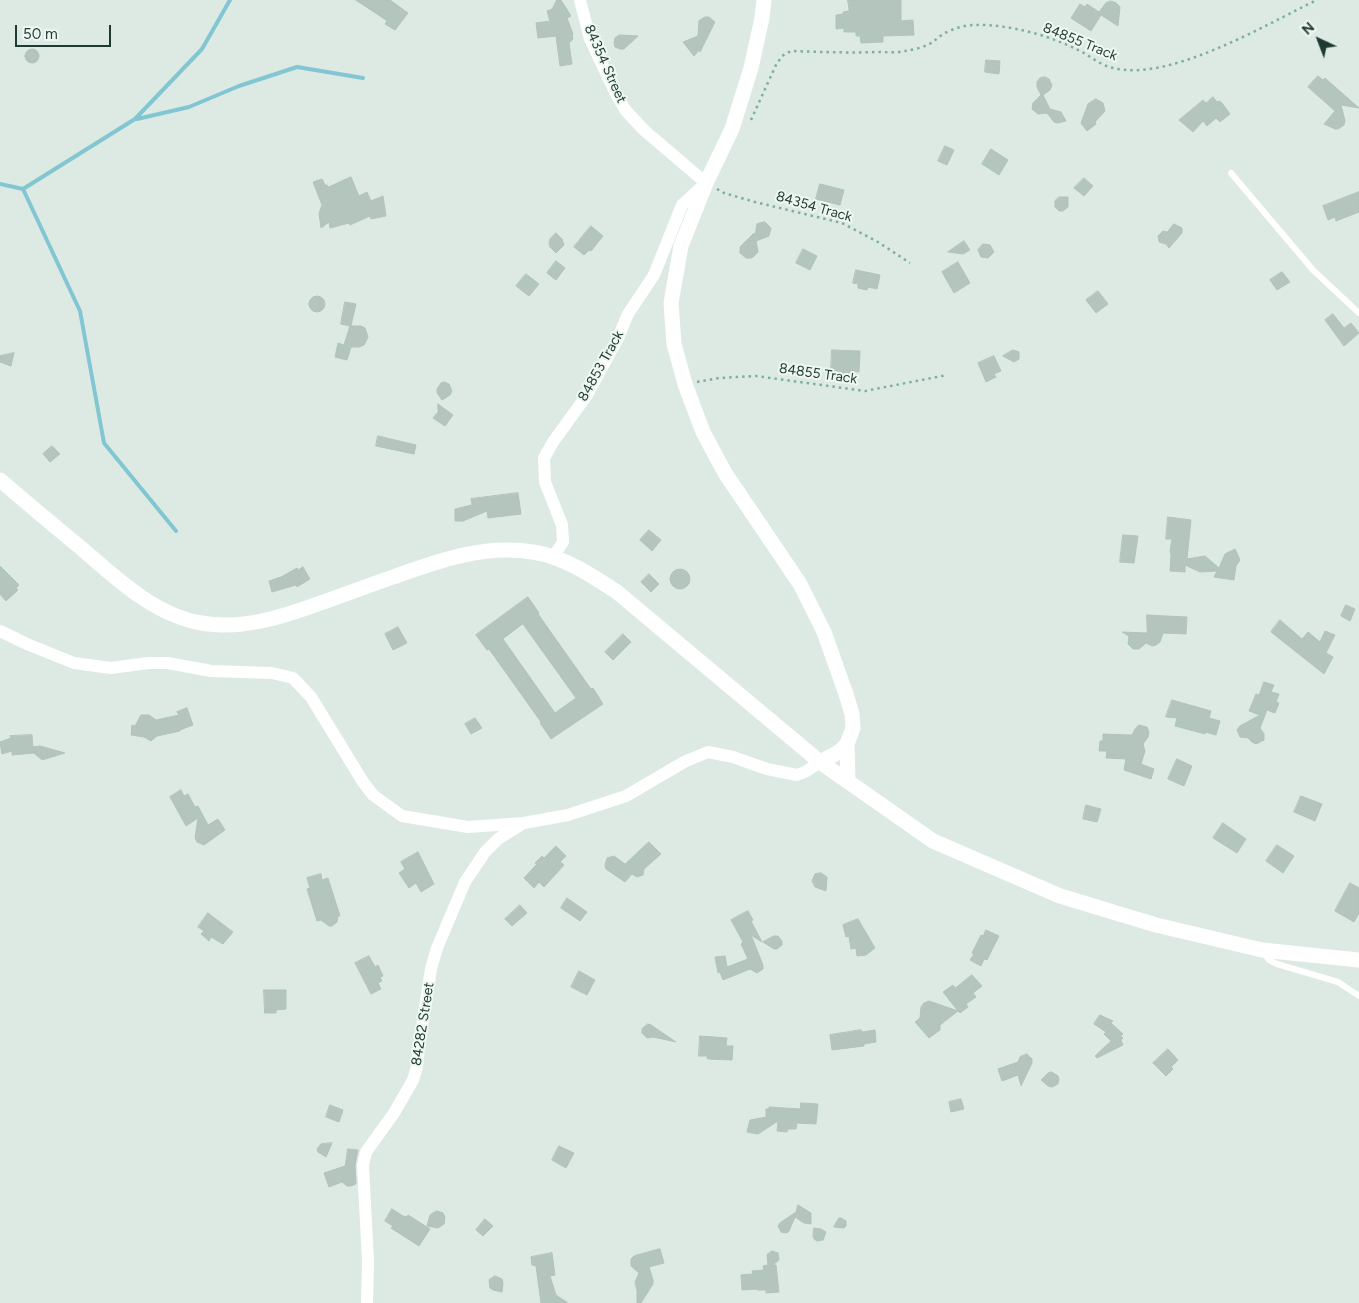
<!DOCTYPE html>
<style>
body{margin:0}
#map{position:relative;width:1359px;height:1303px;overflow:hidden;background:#ddeae4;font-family:Figtree,sans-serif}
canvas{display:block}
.north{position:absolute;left:1294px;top:15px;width:50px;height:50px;-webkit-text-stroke:4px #eef7f2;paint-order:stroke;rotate:317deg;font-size:14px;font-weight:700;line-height:20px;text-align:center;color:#1f3a32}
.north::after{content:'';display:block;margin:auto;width:18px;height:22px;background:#1f3a32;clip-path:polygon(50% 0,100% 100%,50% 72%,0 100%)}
.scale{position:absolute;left:15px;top:25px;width:96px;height:22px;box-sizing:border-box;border:2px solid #1f3a32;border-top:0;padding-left:6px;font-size:15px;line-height:18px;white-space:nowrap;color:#1f3a32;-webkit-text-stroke:4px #eef7f2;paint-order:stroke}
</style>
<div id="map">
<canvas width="1359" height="1303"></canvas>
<div class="north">N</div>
<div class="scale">50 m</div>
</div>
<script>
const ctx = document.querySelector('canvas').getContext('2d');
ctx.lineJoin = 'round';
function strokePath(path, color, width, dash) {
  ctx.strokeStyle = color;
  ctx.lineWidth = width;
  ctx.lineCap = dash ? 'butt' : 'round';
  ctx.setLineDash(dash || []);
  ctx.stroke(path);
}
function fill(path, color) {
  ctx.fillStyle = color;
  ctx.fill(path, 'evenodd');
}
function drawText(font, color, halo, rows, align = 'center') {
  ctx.font = font + ' Figtree,sans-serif';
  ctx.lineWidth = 4;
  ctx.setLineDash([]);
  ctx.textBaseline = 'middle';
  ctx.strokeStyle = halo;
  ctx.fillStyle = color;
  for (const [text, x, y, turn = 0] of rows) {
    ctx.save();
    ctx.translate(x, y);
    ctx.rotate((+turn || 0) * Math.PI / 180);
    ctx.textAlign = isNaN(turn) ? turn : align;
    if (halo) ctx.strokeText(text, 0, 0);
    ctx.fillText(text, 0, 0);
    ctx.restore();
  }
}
const stream = new Path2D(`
 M137,119L189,107L239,86L297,67L363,78
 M0,184L23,189L80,311L104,443L176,531
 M23,189L135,119L202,49L230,0`);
const building = new Path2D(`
 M356,0H390L408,13L395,30L385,24L387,21Z
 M557,0H561L571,16L567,18L573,34L572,35L573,39L569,43L572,64L560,66L556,36L538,38L536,23L550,21L547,11L552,9Z
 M848,0H901V21L913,20L914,35L883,36V42L861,43L860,36H856V32H844V28L836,29V15L843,14V12L849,11Z
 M1111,1L1116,3L1120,7L1118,26L1101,15L1091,31L1071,18L1080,4L1085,7L1087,4L1099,12L1106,3Z
 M705,17H709L715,22L700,52L699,50L694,56L683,42L698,36L699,21Z
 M620,35L638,36L624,49H620L615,47L614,43L615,38Z
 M25 56a7 7 0 1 1 14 0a7 7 0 1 1-14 0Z
 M986,60L1000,61L999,74L985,72Z
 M1318,76L1323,80L1325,78L1334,86L1359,108L1341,105L1345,121L1344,125L1338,129H1335L1324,124L1335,111L1308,87Z
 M1045,77L1049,79L1052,85L1050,90L1043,95L1050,109L1061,112L1066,121L1058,123L1054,122L1047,113L1038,114L1032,109L1033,103L1041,95L1037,87V82L1040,78Z
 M1213,97L1217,102L1219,101L1222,103L1230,114L1220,122L1216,118L1207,126L1203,121L1193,132L1179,120L1203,100L1206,103Z
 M1096,99L1103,103L1105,111L1095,122L1096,124L1087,131L1081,123L1088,104Z
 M945,146L954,150L947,165L938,161Z
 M991,149L1008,160L999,175L982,164Z
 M351,177L359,196L367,192L371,201L383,196L386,216L371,219L370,216L350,225L349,223L330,228L329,222L321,228L319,213L322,205L313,182L322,179L325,185H327L328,187Z
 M1084,178L1093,186L1084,196L1074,188Z
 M820,184L844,190L840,205L816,199Z
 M1359,192V212L1336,221L1335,217L1328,220L1323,206Z
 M1059,197H1068V207L1063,211H1059L1055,207V201Z
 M765,222L771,228L769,236L756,241L758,252L752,258H746L740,253V247L754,233L755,236L757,224Z
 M1174,224L1182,228V233L1169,248L1166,244L1159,242L1158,236L1163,231L1167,232Z
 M591,226L603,236L591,251L589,250L584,255L574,247Z
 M556,233L562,239L564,245L556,253L550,247L549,243L550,239Z
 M964,241L970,250L963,254L948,252Z
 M983,244L990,245L994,252L988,258L981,257L978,250Z
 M803,249L817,256L810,270L796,263Z
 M556,261L565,268L556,280L547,273Z
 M958,262L970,283L954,293L942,272Z
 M856,270L880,275L877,289L868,287L867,290L858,288V284L853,283Z
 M1282,272L1290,282L1277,290L1270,280Z
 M526,274L539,284L529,296L516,286Z
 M1098,291L1108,304L1096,313L1086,300Z
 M309 304a8 8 0 1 1 16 0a8 8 0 1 1-16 0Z
 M345,302L356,304L351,326H361L365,328L368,337L364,345L359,347H351L347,360L335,357L338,343L344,345L350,326L341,324Z
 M1333,314L1344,328L1351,323L1359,333L1344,346L1325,320Z
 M832,350L860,351L859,372L850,371V375H838V371L831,370Z
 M1013,350L1019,352V359L1014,362L1003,356Z
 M14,353L11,366L0,362V356Z
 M994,356L1001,371L994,374L996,377L986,382L978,363Z
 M445,382L449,384L452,391L450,395L442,400L437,393V389L441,383Z
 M438,404L453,415L445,426L433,418L438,412Z
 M378,436L416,445L414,454L376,446Z
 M52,446L60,454L50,462L43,454Z
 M518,493L521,514L488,518L487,511L463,521H455V509L472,505L471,499Z
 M1168,517L1191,520L1187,559L1205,556L1219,568L1225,554L1235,549L1240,560L1236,566L1234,580L1214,577L1217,571L1200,572L1185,565V572L1170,571L1171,555L1170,551L1172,539H1166Z
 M649,530L661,540L652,551L640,540Z
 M1123,535L1138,536L1134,563L1120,562Z
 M0,566L19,585L16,588L18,590L6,601L0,594Z
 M303,567L310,579L297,587L296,585L272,592L269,581L281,577L297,568L298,570Z
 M670 579a10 10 0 1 1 20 0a10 10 0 1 1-20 0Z
 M649,574L659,584L651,592L641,582Z
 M528,597L539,613L538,614L591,689L593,688L603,704L551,739L540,723L541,722L489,649L487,650L476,635ZM523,624L576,698L555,713L503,639Z
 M1346,605L1355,609L1350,621L1341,616Z
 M1147,615L1187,617L1186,634L1163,633L1160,642L1156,645L1152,646L1146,643L1139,649H1133L1128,644L1129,636L1122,632L1147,633Z
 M1280,620L1302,639L1308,632L1320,642L1325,631L1335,635L1326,653L1333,657L1324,674L1271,632Z
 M398,627L407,643L393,650L385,634Z
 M623,634L631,642L613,660L605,652Z
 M1264,682L1274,685L1271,692L1279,694L1276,702L1279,703L1275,713L1267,710L1260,728L1264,734V740L1256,744L1252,742L1248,738L1240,737L1237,730L1240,726L1260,715L1249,711L1256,694L1259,695Z
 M1172,700L1211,711L1209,718L1220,721L1216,735L1205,732V734L1175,726L1177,718L1166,717Z
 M187,708L193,725L180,730V731L157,736L151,741L144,737L131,735L132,725L135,726L141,715H149L156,720L179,715L177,712Z
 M475,718L482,728L471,734L465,724Z
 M1139,725L1147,727L1149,732L1148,737L1143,744L1145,751L1141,764L1154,769L1151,779L1124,770L1126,759L1106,758L1107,751H1099L1100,741H1103V734L1132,735L1135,729Z
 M32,735L33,747L40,746L65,753L42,760L34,753L12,755V751L2,754L0,742L11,738L10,736Z
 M1177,759L1192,766L1184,786L1168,779Z
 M181,790L184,796L188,794L195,807L198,806L208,825L218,819L225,830L204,845L197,842L195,838L198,818L186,826L170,797Z
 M1301,796L1322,804L1315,821L1294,812Z
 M1086,805L1101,809L1097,822L1083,819Z
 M1223,823L1246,839L1237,853L1213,838Z
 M649,842L661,854L644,869L643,875L637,877L632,874L625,882L606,869L605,865L607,858L614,856L625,864Z
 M1277,845L1294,856L1283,873L1266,861Z
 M556,846L566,856L560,862L564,865L544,887L539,882L534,888L524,878L537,864L535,863L542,856L544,858Z
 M418,852L434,884L421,892L416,883L409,888L399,873L405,869L401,862Z
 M821,873L827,877L826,891L815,887L812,881L815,874Z
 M321,874L322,880L328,878L340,916H338L337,922L332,926H329L321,920L317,921L307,889L310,888L307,878Z
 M1350,883L1359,888V913L1354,922L1335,911Z
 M567,898L587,912L580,921L561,908Z
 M520,905L527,913L512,926L505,919Z
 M748,911L753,920L751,921L762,942L751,935L763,965V969L757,973L750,969L723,980L720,972L718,973L715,957L725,956L727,967L748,959L741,944L743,942L731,920Z
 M208,913L233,932L223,944L211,937L209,941L201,934L204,931L198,927Z
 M858,919L875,948L866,955L857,956L856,948L851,949L849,936L846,937L843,925Z
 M986,930L999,936L987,960L984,959L981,966L970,960L974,954L972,953L981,935L983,936Z
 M774,936H778L782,941V945L777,949H774L763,942Z
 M369,956L375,967L378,965L383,976L380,977L382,981L378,983L381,989L371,994L355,963Z
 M579,971L595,980L587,995L571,987Z
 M972,975L982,986L973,993L976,997L966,1004L968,1007L960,1013L958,1011L940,1025V1030L929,1038L915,1022L920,1018L921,1007L924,1003L929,1001L958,1011L943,992L953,985L955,988Z
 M264,990H286V1009L276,1010V1013H265Z
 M1100,1015L1113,1021L1111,1023L1123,1034L1120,1036L1123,1038L1121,1040L1123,1045L1097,1058L1095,1056L1111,1041L1104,1034L1106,1032L1094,1024Z
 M648,1024L651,1025L676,1042L653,1037L647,1038L642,1033V1029Z
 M861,1030L862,1032L875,1030L876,1042L864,1044V1046L832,1050L830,1035Z
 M700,1036L727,1038L726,1046H733L732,1060L709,1059L707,1058V1056H699Z
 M1168,1049L1178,1060L1171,1067L1173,1069L1166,1076L1153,1063Z
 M1027,1054L1032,1059V1063L1021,1086L1018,1075L1002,1081L998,1069L1018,1062L1020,1057Z
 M1052,1072L1058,1076L1059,1080L1058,1084L1052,1087L1048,1086L1041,1080L1048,1073Z
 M961,1099L964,1109L951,1112L949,1102Z
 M801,1103L818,1104L816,1124L797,1123L796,1129H788L787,1132L777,1131L778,1121L758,1134L747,1132L750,1120L766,1117V1109H769V1107L800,1109Z
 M330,1105L343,1110L339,1122L326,1117Z
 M332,1143L326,1157L318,1152L317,1149L321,1144Z
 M559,1146L574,1153L566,1168L552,1160Z
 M348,1149L358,1150L355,1165L356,1184L351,1186H347L342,1182L329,1187L324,1173L345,1166Z
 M798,1205L811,1213V1224L804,1223L795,1217L789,1231L787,1233L781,1232L778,1226L780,1223L796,1212Z
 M392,1209L403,1216L407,1217L408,1215L430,1229L419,1246L391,1228L393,1226L385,1221Z
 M437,1211L443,1213L445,1217L444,1224L438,1228L427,1226L430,1215Z
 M839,1218H841L846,1221V1226L844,1228L834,1227Z
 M485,1219L493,1226L483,1236L476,1230Z
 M814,1228L821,1229L826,1232L823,1240L817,1241L814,1239L813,1236Z
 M660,1249L664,1263L649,1267L653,1280V1284L641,1303H637V1290L635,1282L639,1273L631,1266V1259L634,1256Z
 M772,1251L778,1253L779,1260L773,1265H776L779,1292L766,1293V1290H757V1289L742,1290L741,1275L753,1274L752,1271L764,1270L763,1266L768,1265L767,1255Z
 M552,1253L555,1275L550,1276L556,1295L568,1303H541L536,1266L532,1265L531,1257Z
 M495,1276L502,1279L503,1283L502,1292L493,1290L490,1288L489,1280Z`);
const path = new Path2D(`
 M751,120L776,65L782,56L791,51C820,52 849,53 878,52C887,52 897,53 905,51C912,50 921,48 927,45C933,43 937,38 943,34C952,29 964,25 975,25C1007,24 1049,35 1078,50C1087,54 1095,61 1104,65C1160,89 1266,24 1317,0
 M717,189L724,193L755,202L842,223L878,242L910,263
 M697,382L719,378L756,376L865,391L947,375`);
const service = new Path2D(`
 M1231,173L1313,270L1359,313
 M1263,951L1269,960L1277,964L1338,982L1359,996`);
const minor = new Path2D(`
 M553,557L563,542L562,525L545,482L544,458L553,442L587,395L618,338L628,314L654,275L682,205L706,183L645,131L626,111L616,94L590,39L580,0
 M0,631L27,644L74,663L111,668L148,663H168L211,671L272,673L293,678L311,697L363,782L373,795L402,816L468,827L524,823L568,815L626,796L684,762L708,752L733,757L767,769L797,775L805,772L820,762
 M367,1303L368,1262L363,1165L366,1152L394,1113L413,1080L417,1067L419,1046L431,969L437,948L465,882L485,852L498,839L522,824`);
const tertiary = new Path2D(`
 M764,0L762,18L751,68L732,129L706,183L681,246L671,303L674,344L685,384L703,432L725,473L800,584L824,632L846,694L852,714L853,728L847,744L839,752L820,762
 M0,480C27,503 54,526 81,548C116,578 154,615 201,623C240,630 279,618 315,605C341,596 367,586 393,577C438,561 484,544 533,552C564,557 591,575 617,592L820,762L933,841L1060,896L1156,925L1262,950L1359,960
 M847,744L848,781`);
const streetNames = [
 ["84855 Track",1080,42,22],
 ["84354 Street",605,64,66],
 ["84354 Track",814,207,16],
 ["84853 Track",601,366,-61],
 ["84855 Track",818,374,8],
 ["84282 Street",423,1024,-81]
];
strokePath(stream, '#82c6d2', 4);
fill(building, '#b3c5bd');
strokePath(building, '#b0c4bb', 1);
strokePath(path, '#7caf9f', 2.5, [2.5, 4]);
strokePath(service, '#fff', 6);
strokePath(minor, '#fff', 12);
strokePath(tertiary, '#fff', 15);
drawText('14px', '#1f3a32', '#eef7f2', streetNames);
</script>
